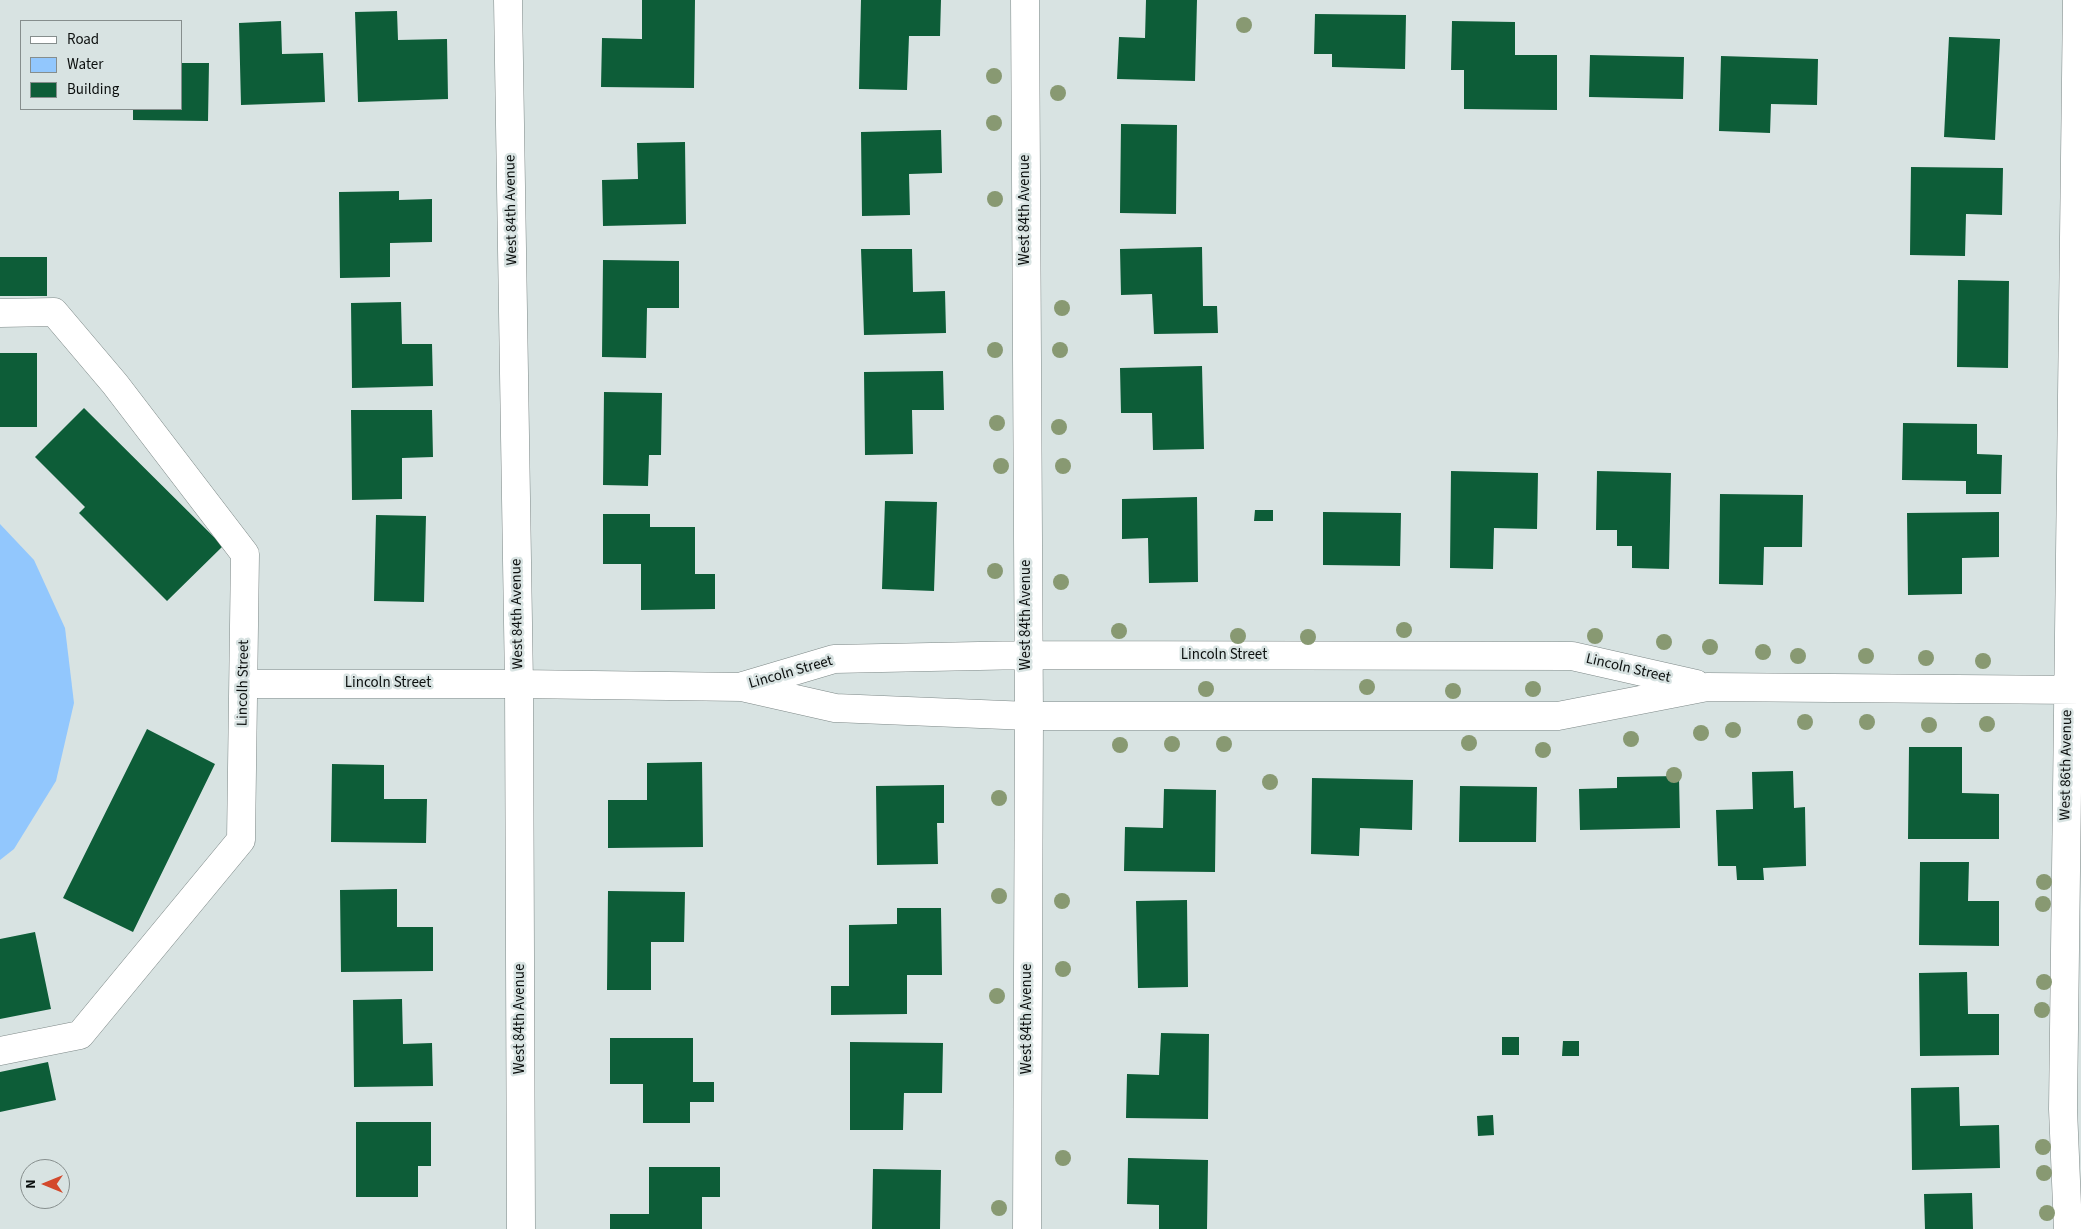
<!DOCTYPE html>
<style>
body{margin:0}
#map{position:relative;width:2081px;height:1229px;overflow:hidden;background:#d8e3e2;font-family:"Source Sans 3",sans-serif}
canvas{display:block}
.legend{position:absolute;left:20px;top:20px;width:162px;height:90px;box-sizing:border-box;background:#d8e3e2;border:1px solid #868e8d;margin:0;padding:6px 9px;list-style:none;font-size:15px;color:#0b0f0e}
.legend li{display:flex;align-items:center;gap:10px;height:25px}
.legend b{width:25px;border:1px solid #868e8d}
.north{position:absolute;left:20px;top:1159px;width:50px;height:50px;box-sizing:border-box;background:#d8e3e2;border:1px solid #868e8d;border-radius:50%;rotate:270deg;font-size:14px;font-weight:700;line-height:20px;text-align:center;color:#0b0f0e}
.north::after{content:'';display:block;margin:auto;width:18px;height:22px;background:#d3492c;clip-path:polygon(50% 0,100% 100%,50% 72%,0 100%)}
</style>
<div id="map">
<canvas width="2081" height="1229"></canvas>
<ul class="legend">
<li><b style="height:6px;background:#fff"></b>Road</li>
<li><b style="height:14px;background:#92c7fd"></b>Water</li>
<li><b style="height:14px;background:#0d5d38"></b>Building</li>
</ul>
<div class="north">N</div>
</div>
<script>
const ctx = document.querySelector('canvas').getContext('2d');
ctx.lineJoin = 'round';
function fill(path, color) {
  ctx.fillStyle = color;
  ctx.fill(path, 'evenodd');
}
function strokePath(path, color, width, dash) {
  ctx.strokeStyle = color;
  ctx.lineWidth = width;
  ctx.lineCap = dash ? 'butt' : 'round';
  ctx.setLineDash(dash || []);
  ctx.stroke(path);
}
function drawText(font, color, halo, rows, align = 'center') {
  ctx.font = font + ' "Source Sans 3",sans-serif';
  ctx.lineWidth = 5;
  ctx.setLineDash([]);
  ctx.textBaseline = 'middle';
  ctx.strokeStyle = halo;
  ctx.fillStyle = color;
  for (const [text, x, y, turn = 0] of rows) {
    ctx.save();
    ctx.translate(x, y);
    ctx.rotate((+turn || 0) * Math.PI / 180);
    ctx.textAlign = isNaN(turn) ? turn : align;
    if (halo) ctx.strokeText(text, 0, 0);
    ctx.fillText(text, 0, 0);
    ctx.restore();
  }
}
const water = new Path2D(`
 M0,524L34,560L65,628L74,703L56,781L14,849L0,860Z`);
const building = new Path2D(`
 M642,0H695L694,88L601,87L602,38L642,39Z
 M861,0H941L940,36H909L907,90L859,89Z
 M1146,0H1197L1195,81L1117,79L1119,37L1145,38Z
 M397,11L398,40L447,39L448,99L358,102L355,12Z
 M1315,14L1406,15L1405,69L1332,67V54H1314Z
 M281,21L282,54L323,53L325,102L241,105L239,23Z
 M1452,21L1515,22V55H1557V110L1464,109V70H1451Z
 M1949,37L2000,39L1995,140L1944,137Z
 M1590,55L1684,57L1683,99L1589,97Z
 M1721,56L1818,59L1817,105L1771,104L1770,133L1719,131Z
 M181,63H209L208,121L133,120V109H181Z
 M1121,124L1177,125L1176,214L1120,213Z
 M941,130L942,173L909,174L910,215L862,216L861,132Z
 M685,142L686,224L603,226L602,180L638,179L637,143Z
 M1911,167L2003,168L2002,215L1966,214L1965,256L1910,255Z
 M399,191V200L432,199V242L390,243V277L340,278L339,192Z
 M1202,247L1203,306H1217L1218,333L1154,334L1152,294L1121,295L1120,249Z
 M861,249H912L913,292L945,291L946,333L864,335Z
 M0,257H47V296H0Z
 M603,260L679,261V308H647L646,358L602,357Z
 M1958,280L2009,281L2008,368L1957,367Z
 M401,302L402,344H432L433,386L352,388L351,303Z
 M0,353H37V427H0Z
 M1202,366L1204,449L1153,450L1152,413H1121L1120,368Z
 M943,371L944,410H912L913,454L865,455L864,372Z
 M604,392L662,393L661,455H649L648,486L603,485Z
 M84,408L223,546L167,601L79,513L85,507L35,457Z
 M351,410H432L433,457L402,458V499L352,500Z
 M1903,423L1977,424V454L2002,455L2001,494H1966V481L1902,480Z
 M1451,471L1538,473L1537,529L1494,528L1493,569L1450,568Z
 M1597,471L1671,473L1669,569L1632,568V546H1617V530H1596Z
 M1720,494L1803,495L1802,547H1764L1763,585L1719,584Z
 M1197,497L1198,582L1149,583L1148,538L1122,539V499Z
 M885,501L937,502L934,591L882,589Z
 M1255,510H1273V521H1254Z
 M1323,512L1401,513L1400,566L1323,565Z
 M1999,512V557L1962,558V594L1908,595L1907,513Z
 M603,514H650V527H695V574H715V609L641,610V564H603Z
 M376,515L426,516L424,602L374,601Z
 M147,729L215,764L133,932L63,898Z
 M1909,747H1962V793L1999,794V839H1908Z
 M702,762L703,847L608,848V800H647V763Z
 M332,764L384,765V799H427L426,843L331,842Z
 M1793,771L1794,808L1805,807L1806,866L1763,868L1764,880H1737L1736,866H1718L1716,810L1753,809L1752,772Z
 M1679,776L1680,828L1580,830L1579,789L1617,788V777Z
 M1312,778L1413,780L1412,830L1360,828L1359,856L1311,854Z
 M944,785V823H937L938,864L877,865L876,786Z
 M1460,786L1537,787L1536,842H1459Z
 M1164,789L1216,790L1215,872L1124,871L1125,827L1163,828Z
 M1920,862H1969L1968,901H1999V946L1919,945Z
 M397,889V927H433V971L341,972L340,890Z
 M608,891L685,892L684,942H651V990H607Z
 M1187,900L1188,987L1138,988L1136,901Z
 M897,908H941L942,975H907V1014L831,1015V986H849V925L897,924Z
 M35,932L51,1009L0,1019V939Z
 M1967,972L1968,1014H1999V1055L1920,1056L1919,973Z
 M402,999L403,1044L432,1043L433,1086L354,1087L353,1000Z
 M1161,1033L1209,1034L1208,1119L1126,1118L1127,1074L1159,1075Z
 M1502,1037H1519V1055H1502Z
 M610,1038H693V1082H714V1102H690V1123H643V1084H610Z
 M1563,1041H1579V1056H1562Z
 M850,1042L943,1043L942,1093H904L903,1130H850Z
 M48,1062L56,1100L0,1112V1072Z
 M1959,1087L1960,1126L1999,1125L2000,1168L1912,1170L1911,1088Z
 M1493,1115L1494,1135L1478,1136L1477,1116Z
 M356,1122H431V1166H418V1197H356Z
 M1128,1158L1208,1160L1207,1229H1159V1205L1127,1204Z
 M649,1167H720V1197H702V1229H610V1214H649Z
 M873,1169L941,1170L940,1229H872Z
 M1972,1193L1973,1229H1925L1924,1194Z`);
const minor = new Path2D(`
 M508,0L519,684L521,1229
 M1025,0L1029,716L1027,1229
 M0,313L54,312L115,384L245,554L241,840L80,1035L0,1051
 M244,684H519L742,687L835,708L1029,716H1558L1707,687L2081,690
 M743,686L834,659L1027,655L1572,656L1696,684
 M2068,1229L2063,1109L2077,0`);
const trees = [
 [1244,25],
 [994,76],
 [1058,93],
 [994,123],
 [995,199],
 [1062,308],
 [995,350],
 [1060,350],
 [997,423],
 [1059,427],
 [1001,466],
 [1063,466],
 [995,571],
 [1061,582],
 [1404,630],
 [1119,631],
 [1238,636],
 [1595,636],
 [1308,637],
 [1664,642],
 [1710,647],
 [1763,652],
 [1798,656],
 [1866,656],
 [1926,658],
 [1983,661],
 [1367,687],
 [1206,689],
 [1533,689],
 [1453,691],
 [1805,722],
 [1867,722],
 [1987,724],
 [1929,725],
 [1733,730],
 [1701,733],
 [1631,739],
 [1469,743],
 [1172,744],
 [1224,744],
 [1120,745],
 [1543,750],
 [1674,775],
 [1270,782],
 [999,798],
 [2044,882],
 [999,896],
 [1062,901],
 [2043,904],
 [1063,969],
 [2044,982],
 [997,996],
 [2042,1010],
 [2043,1147],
 [1063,1158],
 [2044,1173],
 [999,1208],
 [2047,1213]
];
const streetNames = [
 ["West 84th Avenue",512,210,-91],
 ["West 84th Avenue",1026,210,-90],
 ["West 84th Avenue",518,614,-91],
 ["West 84th Avenue",1027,615,-90],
 ["Lincoln Street",1224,656],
 ["Lincoln Street",1628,669,13],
 ["Lincoln Street",791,673,-16],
 ["Lincolh Street",244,683,-89],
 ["Lincoln Street",388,684],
 ["West 86th Avenue",2067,765,-89],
 ["West 84th Avenue",521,1019,-90],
 ["West 84th Avenue",1028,1019,-90]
];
fill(water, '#92c7fd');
fill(building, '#0d5d38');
strokePath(minor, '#7d8887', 29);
strokePath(minor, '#fff', 28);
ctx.fillStyle = '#889972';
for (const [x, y] of trees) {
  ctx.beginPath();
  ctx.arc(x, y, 8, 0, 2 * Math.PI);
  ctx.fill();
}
drawText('15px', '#0b0f0e', '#d8e3e2', streetNames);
</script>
